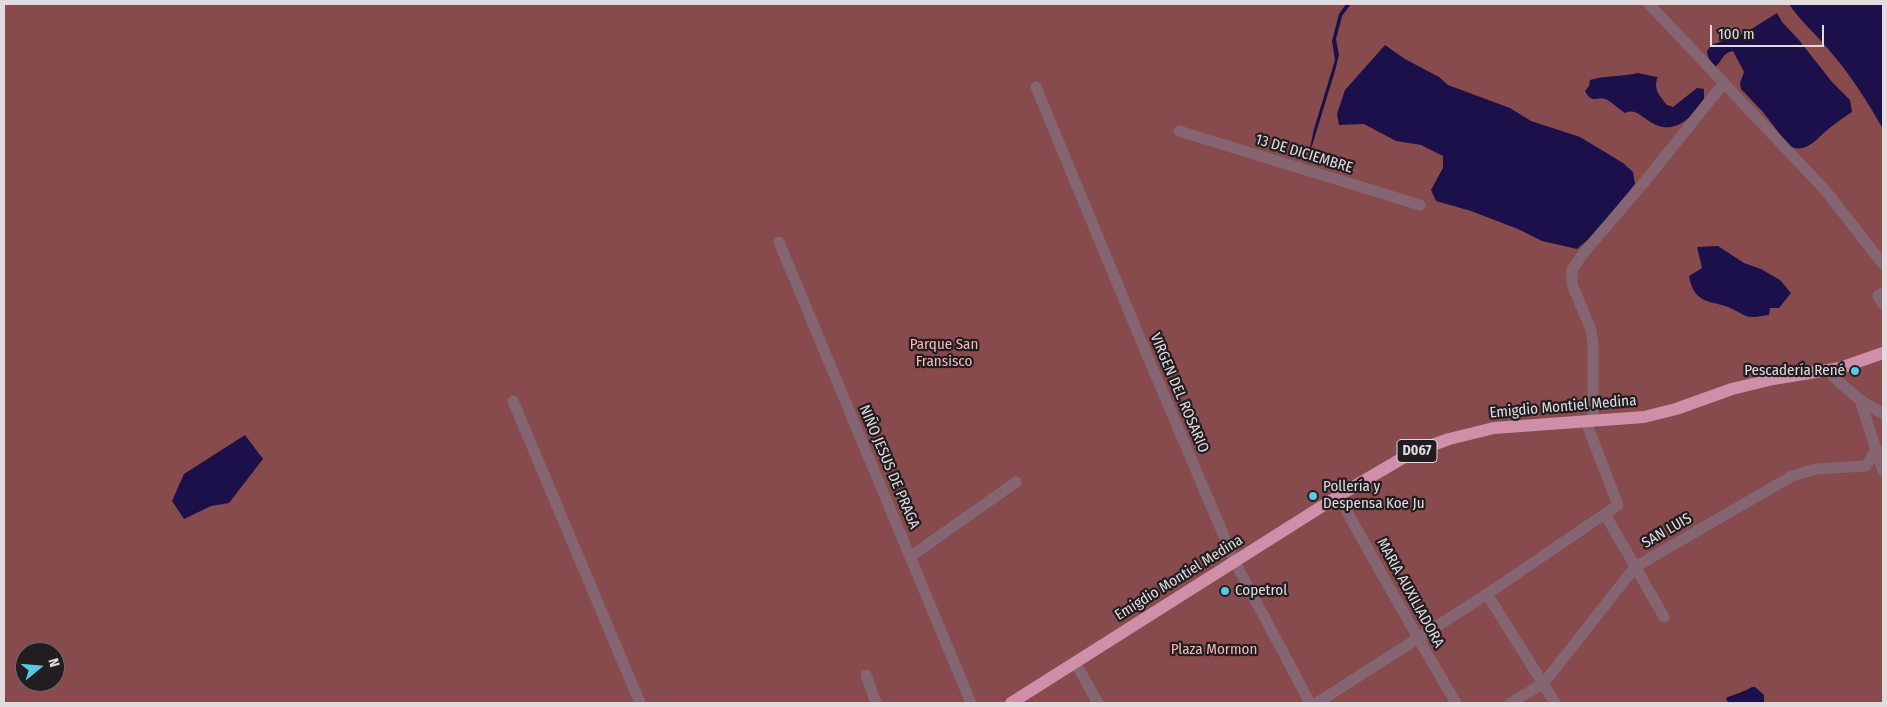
<!DOCTYPE html>
<meta charset="utf-8">
<style>
body{margin:0}
#map{position:relative;width:1887px;height:707px;overflow:hidden;background:#3e343d;font-family:"Fira Sans Condensed",sans-serif}
canvas{display:block}
.frame{position:absolute;inset:0;border:5px solid #e1dadf;pointer-events:none}
.north{position:absolute;left:15px;top:642px;width:50px;height:50px;box-sizing:border-box;background:#221d21;border:1px solid #6e696d;border-radius:50%;rotate:73deg;font-size:14px;font-weight:700;line-height:20px;text-align:center;color:#e1dadf}
.north::after{content:'';display:block;margin:auto;width:18px;height:22px;background:#57c9e2;clip-path:polygon(50% 0,100% 100%,50% 72%,0 100%)}
.scale{position:absolute;left:1710px;top:25px;width:114px;height:22px;box-sizing:border-box;border:2px solid #e1dadf;border-top:0;padding-left:6px;font-size:15px;line-height:18px;white-space:nowrap;color:#e1dadf;-webkit-text-stroke:4px #221d21;paint-order:stroke}
</style>
<div id="map">
<canvas width="1887" height="707"></canvas>
<div class="frame"></div>
<div class="north">N</div>
<div class="scale">100 m</div>
</div>
<script>
const ctx = document.querySelector('canvas').getContext('2d');
ctx.lineJoin = 'round';
function fill(path, color) {
  ctx.fillStyle = color;
  ctx.fill(path, 'evenodd');
}
function strokePath(path, color, width, dash) {
  ctx.strokeStyle = color;
  ctx.lineWidth = width;
  ctx.lineCap = dash ? 'butt' : 'round';
  ctx.setLineDash(dash || []);
  ctx.stroke(path);
}
function drawText(font, color, halo, rows, align = 'center') {
  ctx.font = font + ' "Fira Sans Condensed",sans-serif';
  ctx.lineWidth = 4.5;
  ctx.setLineDash([]);
  ctx.textBaseline = 'middle';
  ctx.strokeStyle = halo;
  ctx.fillStyle = color;
  for (const [text, x, y, turn = 0] of rows) {
    ctx.save();
    ctx.translate(x, y);
    ctx.rotate((+turn || 0) * Math.PI / 180);
    ctx.textAlign = isNaN(turn) ? turn : align;
    if (halo) ctx.strokeText(text, 0, 0);
    ctx.fillText(text, 0, 0);
    ctx.restore();
  }
}
const green = new Path2D(`
 M4,4H1883V703H4ZM25,652H55V682H25Z`);
const water = new Path2D(`
 M1346,4H1351L1342,16L1339,28L1336,39L1339,55L1335,71L1307,162L1314,129L1335,60L1332,41L1339,14Z
 M1789,4H1883V129C1867,101 1850,74 1829,50C1816,34 1800,21 1789,4Z
 M1777,13L1782,22L1799,40L1832,82L1850,100L1852,112C1843,118 1834,124 1826,131C1815,141 1805,154 1789,146L1763,112L1741,89L1740,83L1744,72L1733,51C1722,53 1723,61 1715,67L1708,57L1707,51L1711,45L1745,33Z
 M1385,45L1405,59L1439,77L1448,85L1510,108L1531,121L1580,137L1623,163L1633,172L1635,184L1596,233L1577,249L1542,241L1518,229L1471,211L1436,201L1431,190L1443,168V156L1421,145L1396,141L1364,124L1339,125L1337,114L1345,90Z
 M1638,73L1657,77L1658,76C1653,89 1659,95 1667,105L1673,107L1697,88L1704,89V102C1688,121 1671,138 1646,119C1638,114 1635,109 1625,113C1620,110 1611,101 1605,99C1595,97 1592,104 1585,91L1589,86L1590,80C1606,75 1622,77 1638,73Z
 M1718,246L1744,263L1761,269L1780,280L1791,293L1779,308H1770L1769,315C1764,315 1759,317 1754,317C1746,318 1736,310 1728,307C1707,300 1694,303 1689,276L1702,268L1697,247Z
 M245,435L263,459L229,503L211,506L184,519L172,501L184,474Z
 M1752,687H1755L1764,695V703H1729L1727,701L1726,698C1735,694 1744,692 1752,687Z`);
const minor = new Path2D(`
 M1649,4L1825,190L1883,264
 M1036,87L1144,348L1235,562L1310,703
 M1179,131L1420,205
 M779,242L971,703
 M1883,293L1878,296L1883,304
 M1827,371L1860,400L1883,471
 M1860,400L1883,414
 M513,401L640,703
 M1593,421V344L1591,330L1572,284V270L1582,255L1642,185L1723,84
 M1338,496L1418,638L1456,703
 M1605,514L1664,617
 M910,557L1016,482
 M1487,594L1555,703
 M1075,662L1098,703
 M866,675L876,703
 M1317,703L1487,594L1618,505L1586,422
 M1510,703L1543,684L1635,567L1792,476L1816,469L1866,466L1877,449`);
const major = new Path2D(`
 M1011,703L1343,493L1413,452L1449,439L1494,428L1644,417L1676,409L1732,389L1773,379L1840,368L1883,353`);
const markers = [
 [1855,371,5,"#57c9e2"],
 [1313,496,5,"#57c9e2"],
 [1225,591,5,"#57c9e2"]
];
const shields = [
 [1417,451,40]
];
const shieldNames = [
 ["D067",1417,451]
];
const streetNames = [
 ["13 DE DICIEMBRE",1304,154,17],
 ["VIRGEN DEL ROSARIO",1179,393,67],
 ["Emigdio Montiel Medina",1563,407,-5],
 ["NIÑO JESUS DE PRAGA",889,467,67],
 ["SAN LUIS",1667,531,-30],
 ["Emigdio Montiel Medina",1179,578,-32],
 ["MARIA AUXILIADORA",1410,593,61]
];
const parkNames = [
 ["Parque San",944,345],
 ["Fransisco",944,362],
 ["Plaza Mormon",1214,650]
];
const poiNames = [
 ["Pescadería René",1845,371,"right"],
 ["Pollería y",1323,487],
 ["Despensa Koe Ju",1323,504],
 ["Copetrol",1235,591]
];
fill(green, '#874b4e');
fill(water, '#1b1049');
strokePath(minor, '#856571', 11);
strokePath(major, '#d08fa9', 12);
for (const [x, y, r, color] of markers) {
  const dot = new Path2D();
  dot.arc(x, y, r, 0, 2 * Math.PI);
  ctx.fillStyle = color;
  ctx.fill(dot);
  strokePath(dot, '#221d21', 2);
}
for (const [x, y, w] of shields) {
  const box = new Path2D();
  box.roundRect(x - w / 2, y - 11.5, w, 23, 4);
  ctx.fillStyle = '#221d21';
  ctx.fill(box);
  strokePath(box, '#e1dadf', 1);
}
drawText('bold 14px', '#e1dadf', null, shieldNames);
drawText('15px', '#e1dadf', '#221d21', streetNames);
drawText('15px', '#fab7b8', '#221d21', parkNames);
drawText('15px', '#e1dadf', '#221d21', poiNames, 'left');
</script>
